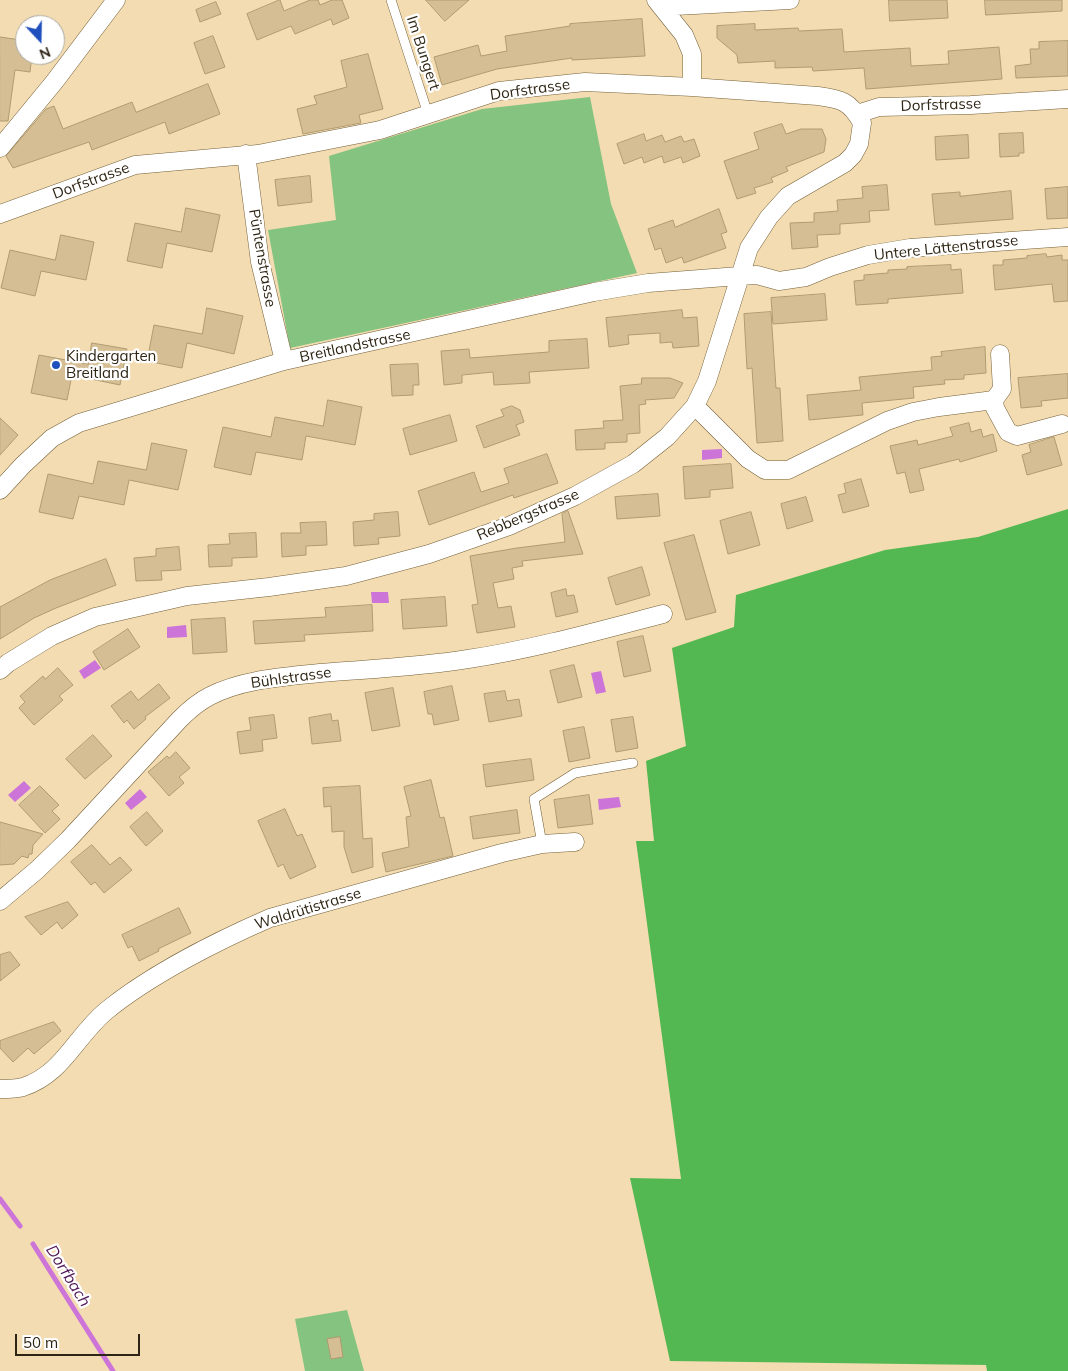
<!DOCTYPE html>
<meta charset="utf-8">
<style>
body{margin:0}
#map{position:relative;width:1068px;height:1371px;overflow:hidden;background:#f3dcb1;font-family:Mulish,sans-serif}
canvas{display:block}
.north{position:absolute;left:15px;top:15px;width:50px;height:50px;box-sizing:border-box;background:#fff;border:1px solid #aba8a1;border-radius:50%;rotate:159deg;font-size:14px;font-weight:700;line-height:20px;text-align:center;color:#2e2514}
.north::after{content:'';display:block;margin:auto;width:18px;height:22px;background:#1f50bd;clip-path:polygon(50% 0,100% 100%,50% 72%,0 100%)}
.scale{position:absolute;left:15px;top:1334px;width:125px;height:22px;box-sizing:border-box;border:2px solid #2e2514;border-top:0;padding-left:6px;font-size:15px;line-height:18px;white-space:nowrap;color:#2e2514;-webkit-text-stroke:4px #fff;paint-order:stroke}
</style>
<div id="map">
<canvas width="1068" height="1371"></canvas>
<div class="north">N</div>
<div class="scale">50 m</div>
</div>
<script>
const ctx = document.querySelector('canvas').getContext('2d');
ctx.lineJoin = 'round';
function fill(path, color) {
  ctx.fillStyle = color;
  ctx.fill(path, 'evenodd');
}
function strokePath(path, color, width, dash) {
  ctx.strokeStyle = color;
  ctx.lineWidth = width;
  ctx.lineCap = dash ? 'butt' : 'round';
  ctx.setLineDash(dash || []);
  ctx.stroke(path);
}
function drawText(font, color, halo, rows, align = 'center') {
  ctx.font = font + ' Mulish,sans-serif';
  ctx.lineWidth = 4.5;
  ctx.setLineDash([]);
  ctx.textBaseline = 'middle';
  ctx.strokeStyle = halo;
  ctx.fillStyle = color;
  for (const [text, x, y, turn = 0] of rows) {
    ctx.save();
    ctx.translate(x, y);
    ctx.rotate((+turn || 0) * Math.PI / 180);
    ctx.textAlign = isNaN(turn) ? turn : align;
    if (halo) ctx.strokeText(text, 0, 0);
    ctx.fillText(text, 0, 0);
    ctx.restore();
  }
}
const green = new Path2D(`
 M590,97L611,204L637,273L290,348L268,230L336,220L329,156L482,109Z
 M347,1310L364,1371H305L295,1319Z`);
const forest = new Path2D(`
 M1068,509V1371H987L986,1365L670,1361L630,1178L681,1179L636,841H654L646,761L686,746L672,648L734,627L736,595L885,550L978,537Z`);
const water = new Path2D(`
 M722,449V458L702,460V450Z
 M371,592H388L389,603H372Z
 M186,625L187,637L167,638V627Z
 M95,660L101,668L84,679L79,671Z
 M601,671L606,692L596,694L591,673Z
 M24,781L31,788L15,802L8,795Z
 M140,789L147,797L131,810L125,803Z
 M619,797L621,807L599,810L598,799Z`);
const stream = new Path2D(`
 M0,1199L20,1226
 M33,1244L113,1371`);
const building = new Path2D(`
 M280,0L284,11L310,0H318L320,5L332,0H342L349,18L333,25L331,19L295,34L291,26L257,40L247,14Z
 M426,0H469L445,21Z
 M889,0H947L948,18L890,21Z
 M985,0H1062V11L986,15Z
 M216,2L221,14L200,22L196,10Z
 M642,19L645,56L572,60V58L497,69L442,85L434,57L478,45L481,56L507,51L505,36L570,26V24Z
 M755,24V30L798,28L799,31L842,29L844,52L910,48L911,66L949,64L948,51L999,47L1002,79L866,89L864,68L813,71L812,67L775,68V61L738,63L737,55L717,38V26Z
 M213,36L225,67L205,74L194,43Z
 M0,37L21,40L25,47V55H32L30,72L15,70L8,121H0Z
 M1068,41V76L1016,78L1015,66L1031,64L1030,49H1039V42Z
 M368,54L383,109L359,115L361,123L303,134L297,109L317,104L314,96L347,87L341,61Z
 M208,84L220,114L169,134L165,122L92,150L89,142L13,168L6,156L46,109L54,106L63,129L132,102L136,112Z
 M782,124L786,134L801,129H822L826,139L824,152L786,167L788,171L771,178L773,182L754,188L756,193L737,199L724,161L759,149L754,133Z
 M1023,133L1024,153H1019V156L1000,157L999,134Z
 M644,134L646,141L662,135L665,142L681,136L684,142L694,139L700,156L683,163L681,157L664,163L662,156L644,163L642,157L624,164L617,144Z
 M968,135L969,158L936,160L935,137Z
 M310,176L312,202L278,206L275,180Z
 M887,185L889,210L869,211L870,222L840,224V234L817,235L818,247L792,249L790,223L814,222V213L838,211L837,200L863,198L862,187Z
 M1068,187V218L1047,219L1045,189Z
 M1011,191L1013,219L935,225L932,194L960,192V196Z
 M186,208L220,215L212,252L167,243L162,268L127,261L135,223L181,232Z
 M719,209L727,232L721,234L726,248L684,263L682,257L666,263L661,248L655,250L648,229L673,220L675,227Z
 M61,235L94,242L86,280L41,271L35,296L1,288L10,250L55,260Z
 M1046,254L1047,257L1062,255V260H1068V301L1054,302L1052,284L995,290L993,265H1003V260L1027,258V256Z
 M951,265V270L961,269L963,293L888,299V303L856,305L854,281L864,280V275L888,273V270L907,269V267Z
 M825,294L827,320L773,324L771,298Z
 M207,308L243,316L234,354L187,343L182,368L147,361L154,325L202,334Z
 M682,310L683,318L697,317L699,346L673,348L672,342L660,343V333L628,335L629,344L609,347L606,318Z
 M771,312L776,388H780L783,441L757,443L752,368L747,369L744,314Z
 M587,339L589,368L529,372L530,383L494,385L493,372L462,375V383L444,385L441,351L469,349L470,358L549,352V341Z
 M92,343L127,349L120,385L72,375L67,400L31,393L39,355L88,364Z
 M985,347L986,373L964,375V379L944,380L945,384L913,387L914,398L862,403L863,415L809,420L807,395L861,390L859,377L932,370L931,357L942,356L941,352Z
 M418,364L419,385H413V395L392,396L390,365Z
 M1068,374V398L1041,401L1042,406L1021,408L1018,378Z
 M642,378H670L683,383L674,398L645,400L646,404L639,405L640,433L627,434V442L605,443V449L576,450L575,430L604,428L603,421L623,420L620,386L641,384Z
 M328,400L362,407L355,445L306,436L302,460L256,452L251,475L214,467L223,427L271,437L275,417L323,426Z
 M512,406L520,410L524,422L516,425L520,435L484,448L476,426L504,416L501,410Z
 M450,415L457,441L410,455L403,429Z
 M0,418L18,435L0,455Z
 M969,423L971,432L981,429L983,437L993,434L997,451L960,462L959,459L919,469L924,490L910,493L905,472L897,474L890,446L917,440L918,445L953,436L950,428Z
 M1054,437L1062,465L1027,475L1022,455L1031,452L1029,445Z
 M152,443L187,450L178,490L129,480L124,505L79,496L73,519L39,512L48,474L93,484L98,461L146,470Z
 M547,454L558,483L514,498L513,495L429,525L418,491L474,472L481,492L509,483L504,469Z
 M731,464L733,488L710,490V497L685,499L683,467Z
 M861,479L869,506L843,513L838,495L846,493L844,484Z
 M658,494L660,516L617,519L615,497Z
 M806,497L813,521L787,529L781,504Z
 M568,511L583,554L522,561L523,566L512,568L514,579L493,583L498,608L511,606L515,627L477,633L472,605L478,604L470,556L517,548L565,542L562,514Z
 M398,512L400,536L378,538L379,544L354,546L353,522L374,520V514Z
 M751,512L760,545L728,554L720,521Z
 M326,522L327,545L306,546V555L282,557L281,533H301L300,523Z
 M256,533L257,557L232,558V566L209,567L208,545L230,544L229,534Z
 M694,535L716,612L686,620L664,543Z
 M179,547L181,570L161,571L162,580L136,581L134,558L156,556V549Z
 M106,559L116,585L56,608L34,618L0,639V607L50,580Z
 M642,567L650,595L616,605L608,578Z
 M566,589L567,596L574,595L578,612L556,617L551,593Z
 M445,597L447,626L403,629L401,600Z
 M372,605L373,631L304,635L305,641L255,644L253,621L326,617L325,608Z
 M225,618L227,652L193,654L191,620Z
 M128,629L140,647L104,670L93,652Z
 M643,636L651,671L624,677L617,642Z
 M574,665L582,697L558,703L550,671Z
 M58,668L73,685L59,696L63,700L34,725L19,708L25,702L20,696L43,676L45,679Z
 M159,684L170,698L145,717L146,719L134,729L127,720L124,723L111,706L131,691L138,700Z
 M452,686L459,720L434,725L432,714H428L424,692Z
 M393,688L400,726L372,731L365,693Z
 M505,691L507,701L519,699L522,716L489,722L484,694Z
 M331,714L332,721L338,720L341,741L312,744L309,718Z
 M274,715L277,738L262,740L263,751L240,754L237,732L251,730L249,718Z
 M633,717L638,748L616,752L611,720Z
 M584,727L590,758L569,762L563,731Z
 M93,735L112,756L85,779L66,759Z
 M176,752L190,768L179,777L184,783L169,796L148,772L167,756L169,758Z
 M531,759L534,780L486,787L483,765Z
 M431,780L440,818L444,817L453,856L386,872L382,853L409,847L406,817L411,816L404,787Z
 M40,786L59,805L52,811L60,819L45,833L19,805Z
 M360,786L363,839L372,838L373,867L352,873L344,847V831L332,832L331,806L324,807L323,788Z
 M589,795L593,824L558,828L554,800Z
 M285,809L297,836L302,834L316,867L290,879L283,864L278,867L258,821Z
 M517,810L520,833L473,839L470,817Z
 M147,812L163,831L146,846L130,827Z
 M0,822L43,834L33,845L32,854H29L28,858L22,856L14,864L0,865Z
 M92,845L110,865L120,857L132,870L104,893L95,882L91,885L71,862Z
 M68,902L78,915L62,929L57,922L41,935L25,917Z
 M179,908L191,933L158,949L159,951L139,961L132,946L128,948L122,935Z
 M10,952L20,965L0,981V955Z
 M54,1022L61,1031L34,1054L28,1048L13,1062L0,1048V1041Z
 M340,1337L343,1357L331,1359L327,1339Z`);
const lane = new Path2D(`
 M391,0L428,114
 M542,844L534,799L575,773L633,763`);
const street = new Path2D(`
 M656,0L684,35L692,54V87
 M667,12L675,6L790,0
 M857,114L879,107L971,105L1068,99
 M0,148L55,81L116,0
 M246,154L260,262L284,361
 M0,214L135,165L258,154L380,130L499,91L585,82L692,87L818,96C841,99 850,101 862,123L859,144L853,155L845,163L788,196L769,217L749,248L707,381L695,406L667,437L633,464L575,496L509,526L429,554L346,576L269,587L187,596L95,617L52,636L8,663L0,670
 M994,400L995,408L1008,432L1017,436L1062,424
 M695,406L748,459L765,470H788L887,421L913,412L939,407L994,400L1002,389L1000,354
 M0,490L23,465L52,438L79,423L284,361L594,292L648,283L739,276L757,275L779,281L806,277L830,267L868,255L910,248L1068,237
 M0,901L37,870L68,840L180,719C189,710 198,702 210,696C243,679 284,677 320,673C369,669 419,667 468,659C534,649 598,631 663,614
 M0,1089C7,1089 16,1089 23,1087C63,1074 75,1037 106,1011C150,975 217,941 270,918L502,853L542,844L575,842`);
const markers = [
 [56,365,5,"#1f50bd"]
];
const streetNames = [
 ["Im Bungert",423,53,72],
 ["Dorfstrasse",530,90,-8],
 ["Dorfstrasse",941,105,-2],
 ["Dorfstrasse",91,181,-20],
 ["Untere Lättenstrasse",946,248,-6],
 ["Püntenstrasse",262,258,80],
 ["Breitlandstrasse",355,346,-12],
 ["Rebbergstrasse",528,515,-23],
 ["Bühlstrasse",291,678,-8],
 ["Waldrütistrasse",308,909,-17]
];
const poiNames = [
 ["Kindergarten",66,356],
 ["Breitland",66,373]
];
const waterNames = [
 ["Dorfbach",68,1276,58]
];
fill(green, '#84c380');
fill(forest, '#54b852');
fill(water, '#cd74d8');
strokePath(stream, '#cd74d8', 5);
fill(building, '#d5be94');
strokePath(building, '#b09b71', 1);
strokePath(lane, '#746039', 10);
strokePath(street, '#746039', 19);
strokePath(lane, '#fff', 9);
strokePath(street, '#fff', 18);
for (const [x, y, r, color] of markers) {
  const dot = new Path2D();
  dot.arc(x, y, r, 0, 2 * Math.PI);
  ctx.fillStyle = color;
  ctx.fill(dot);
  strokePath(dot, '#fff', 2);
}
drawText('15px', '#2e2514', '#fff', streetNames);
drawText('15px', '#2e2514', '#fff', poiNames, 'left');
drawText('italic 16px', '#4f1756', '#fff', waterNames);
</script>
